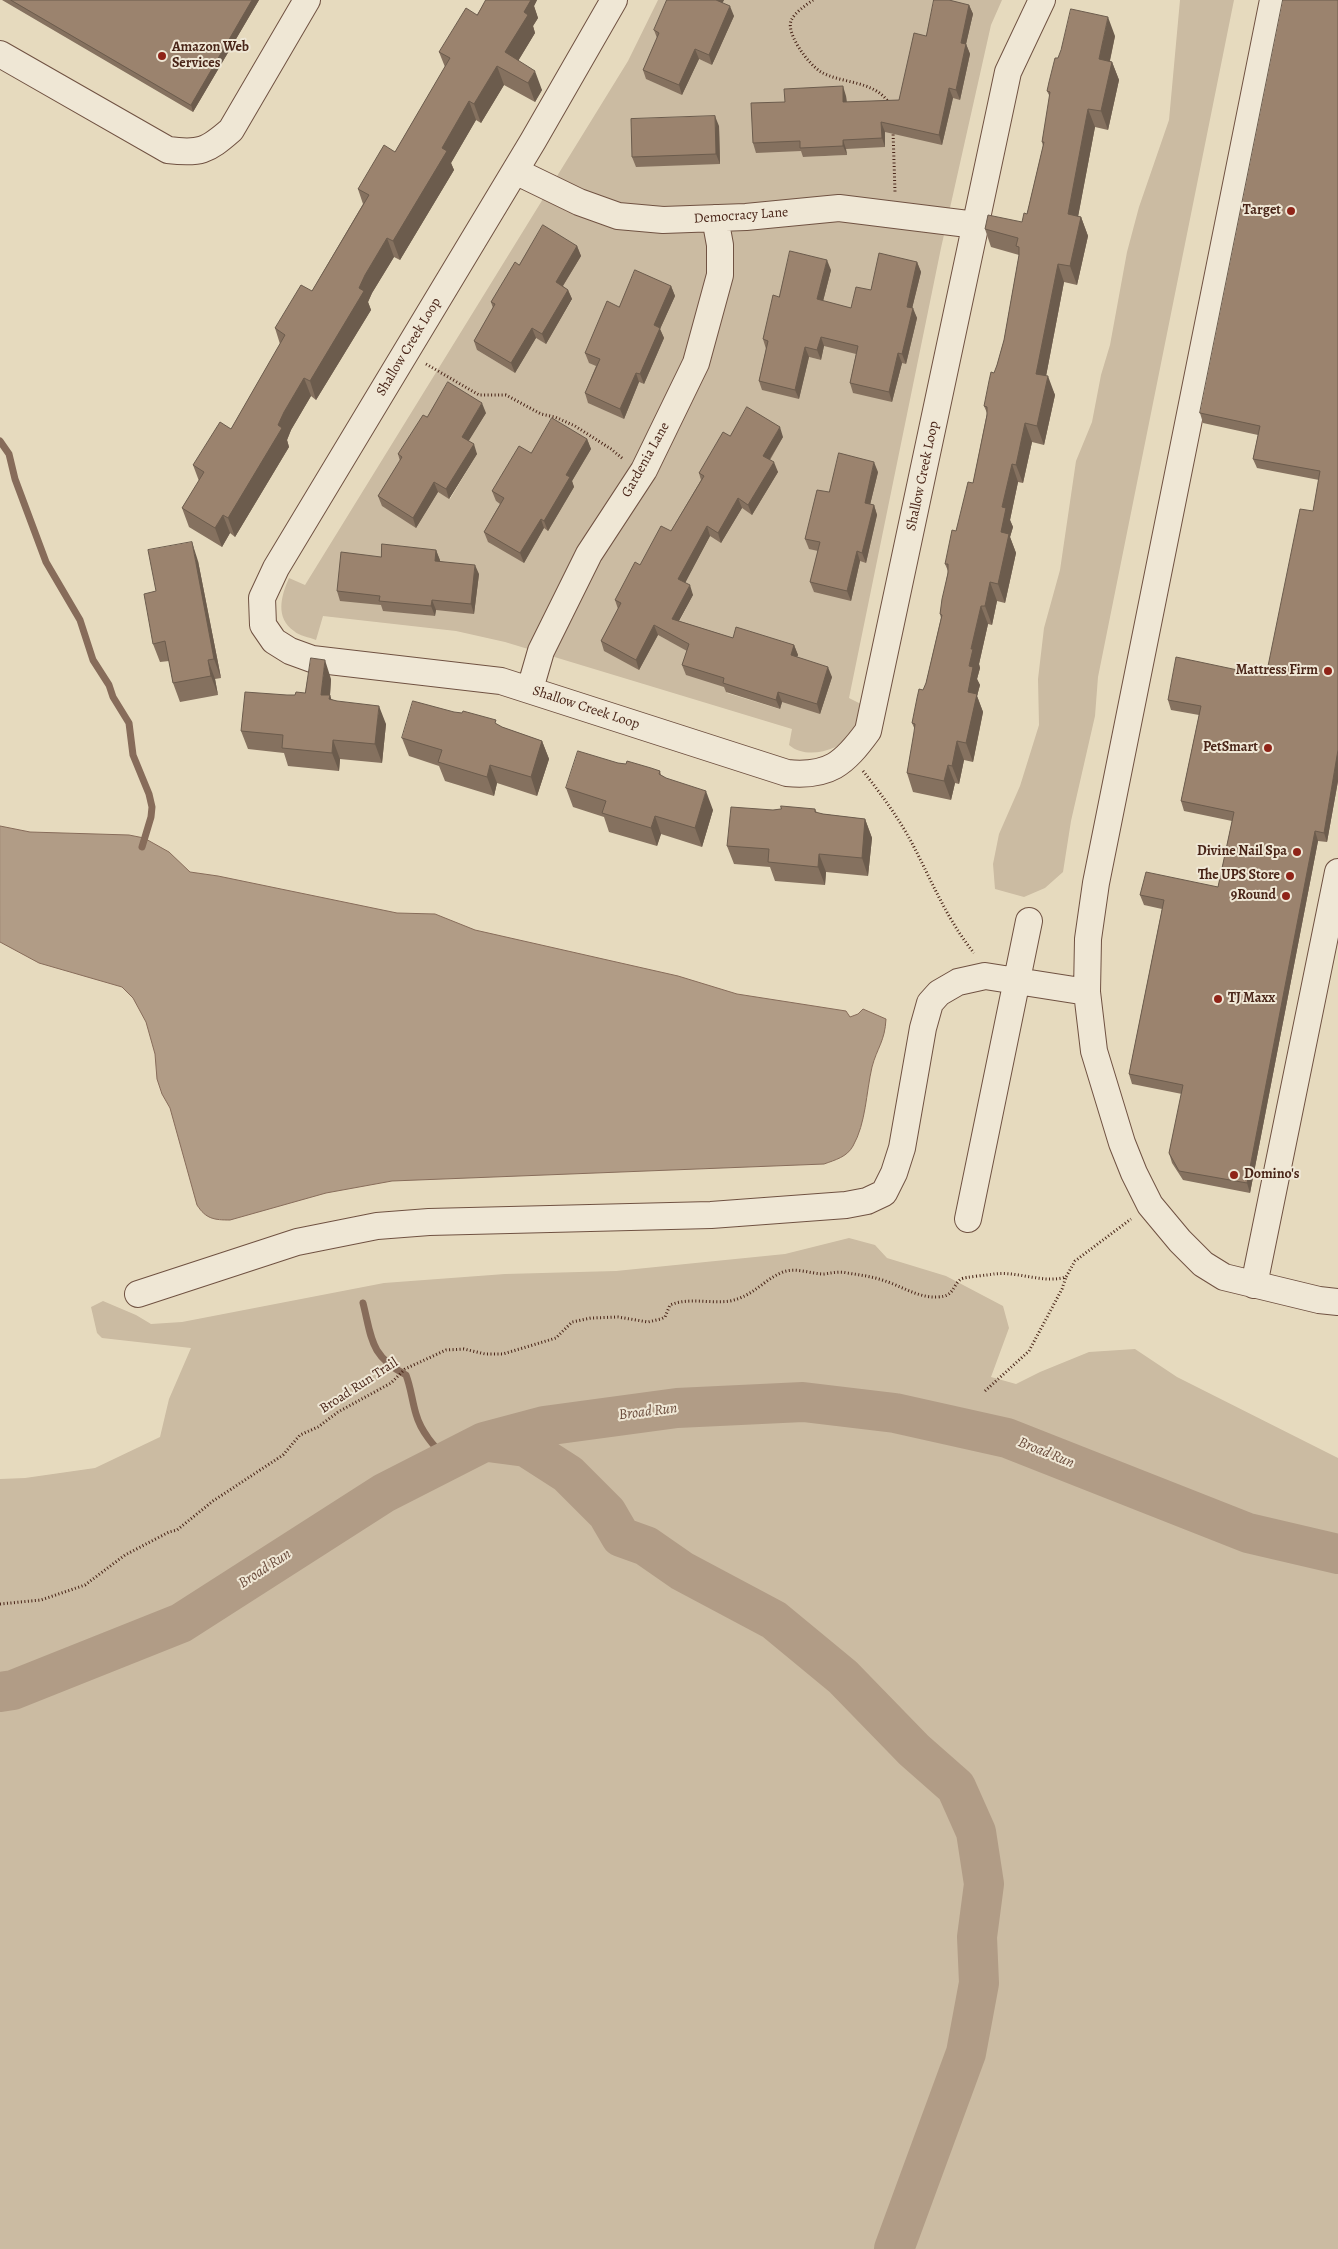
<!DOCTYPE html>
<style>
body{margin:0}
canvas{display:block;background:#e6dabe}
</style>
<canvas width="1338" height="2249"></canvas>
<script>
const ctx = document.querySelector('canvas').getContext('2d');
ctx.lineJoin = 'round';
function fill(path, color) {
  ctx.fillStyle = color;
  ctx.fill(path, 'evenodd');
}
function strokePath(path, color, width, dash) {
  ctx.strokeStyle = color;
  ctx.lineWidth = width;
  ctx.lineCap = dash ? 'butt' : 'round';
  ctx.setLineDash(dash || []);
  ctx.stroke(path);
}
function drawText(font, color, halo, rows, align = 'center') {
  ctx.font = font + ' Alegreya,serif';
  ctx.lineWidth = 4;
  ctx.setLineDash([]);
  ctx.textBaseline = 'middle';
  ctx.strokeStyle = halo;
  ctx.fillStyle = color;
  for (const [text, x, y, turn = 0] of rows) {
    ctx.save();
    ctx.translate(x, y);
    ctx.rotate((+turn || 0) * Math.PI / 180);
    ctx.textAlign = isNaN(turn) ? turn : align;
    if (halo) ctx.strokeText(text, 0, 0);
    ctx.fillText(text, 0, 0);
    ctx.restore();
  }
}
const green = new Path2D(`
 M658,0H675L682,95L699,59L713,65L719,10L724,0H1002L991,25L941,248L849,698L863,705C861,717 859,725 852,734C839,751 806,760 789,745L792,729L505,642L456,631L323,616L316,640C309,637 299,636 294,631C275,618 281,596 289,578L305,585L628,61ZM973,15L942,144L910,137ZM788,111L846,155L804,157L803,151ZM572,300L546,343L536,338L515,373L477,350ZM832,312L821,360L809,357L799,399L766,349ZM916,318L906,363L862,356ZM663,338L644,384L639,382L623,418L603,369L589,362ZM477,454L450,499L438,492ZM777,472L752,514L742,508L686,521ZM574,487L548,530L544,528L524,563L507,508L496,501ZM877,515L866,562L823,552ZM478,575L436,610L435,616L383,610V606ZM693,595L669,641L658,635L639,669L605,651ZM798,655L779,709L727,693L728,688Z
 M1180,0H1234L1098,677L1095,716L1071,821L1063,872L1045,888L1024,897L995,889L993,864L999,834L1020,786L1039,725L1038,679L1044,628L1060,570L1076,461L1092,422L1101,375L1110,345L1127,252L1139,207L1169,120Z
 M849,1238L875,1245L887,1258L946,1276L1003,1306L1009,1328L991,1377L1016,1384L1040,1372L1089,1352L1135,1349L1177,1377L1338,1458V2249H0V1479L25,1478L95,1468L160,1437L169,1399L191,1348L102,1338L97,1333L91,1307L103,1301L136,1315L151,1324L182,1322L384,1283L505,1274L616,1271L785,1254Z`);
const water = new Path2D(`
 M0,826L30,832L129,835L144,838L169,852L190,872L218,876L397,913L435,914L475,930L678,976L737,994L846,1011L850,1017L858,1014L863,1009L886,1019C885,1041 877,1048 872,1067C866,1093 866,1123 853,1146C847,1157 835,1160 824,1164L392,1181L326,1193L230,1220C214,1220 206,1219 197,1205L170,1108L162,1094L157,1079L155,1054L146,1022L133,998L122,987L39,963L0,942Z`);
const stream = new Path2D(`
 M0,441L9,454L15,479L46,562L80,620L93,660L109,685L113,697L129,723L133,755L149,794L152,807L151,817L142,847
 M363,1303C372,1339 370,1356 406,1375C411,1388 412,1401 416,1414C421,1432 434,1446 447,1460`);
const river = new Path2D(`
 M488,1442L526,1447L568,1474L607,1513L621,1537L646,1546L682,1571L774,1620L843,1677L914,1750L956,1787L976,1832L984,1884L977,1937L979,1983L966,2053L894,2249
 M0,1692L13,1690L181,1623L384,1493L484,1442L544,1426L677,1408L803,1402L895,1413L1007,1438L1248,1533L1338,1554`);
const path = new Path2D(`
 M813,0C806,5 794,13 791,21C786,34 809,65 821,72C842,84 874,80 889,103
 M893,131L895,192
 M426,364L479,395H506L541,414L555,417L575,426L611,449L623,459
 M863,771C882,795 900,820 914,847C933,884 948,921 974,953
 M985,1391L1029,1351L1062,1289L1066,1277
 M0,1604L41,1600L85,1585L125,1555L169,1532L177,1530L213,1501L283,1455L300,1435L318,1427L338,1412L391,1383L405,1369L446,1350L464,1349L485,1354H503L556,1338L572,1322L591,1318L618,1317L648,1322L661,1319L665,1317L670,1305C689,1297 710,1304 730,1301C754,1296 763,1280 783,1272C796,1267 811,1274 824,1274C832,1273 839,1271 847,1273C861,1275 875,1277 888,1282C905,1288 919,1298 938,1297C955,1296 951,1287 961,1279C964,1277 989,1275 994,1274C1019,1271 1043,1284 1066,1277L1075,1261L1131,1219`);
const minor = new Path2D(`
 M614,0L533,141L276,568L262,598L263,625L274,641L290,651L312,659L501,681L787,773C829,777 844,764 868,731L1008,72L1042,0
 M1273,0L1096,883L1088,939L1087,992L1094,1051L1122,1143L1134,1173L1150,1205L1180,1241L1203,1264L1224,1277L1319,1300L1338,1302
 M0,54L168,150C200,154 207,151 231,130L307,0
 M515,171L579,202L618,216L663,220L746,217L839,208L976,225
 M530,689L541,651L589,554L644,470L696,363L720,275V245L715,218
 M968,1219L1029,921
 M1254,1285L1338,872
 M138,1294L297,1242L377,1226L429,1222L711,1215L846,1205L867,1201L884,1193L894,1173L902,1148L923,1028L930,1003L939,993L958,982L985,976L1087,992`);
const wall = new Path2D(`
 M2,0H259L193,112Z
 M486,0H537L534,6L538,18L533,26L535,33L518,61L542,90L535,102L504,85L481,123L476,120L451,163L454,170L400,260L394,257L372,293L368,302L371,310L316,400L311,396L291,430L287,440L289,447L235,537L230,533L222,547L189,527L182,508L199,481L193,465L231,429L280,344L275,328L312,291L363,204L358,189L395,152L445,67L439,52L477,15Z
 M667,0H724L722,3L734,16L712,65L699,59L682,95L646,79L643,70L657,38L654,30Z
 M1338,0V781L1327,842L1318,841L1250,1193L1183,1180L1172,1163L1169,1153L1182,1094L1132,1084L1129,1074L1162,909L1144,905L1140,895L1218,887L1232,821L1184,811L1181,801L1199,715L1171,710L1168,700L1266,676L1313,511L1319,480L1257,468L1253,459L1258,435L1203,423L1200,413Z
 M969,5L973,14L966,44L970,54L960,100L953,98L942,145L885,132V147L846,149L847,155L803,157L801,151L756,153L753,143L785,102L846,96L847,102L899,100L926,36Z
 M1115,36L1110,61L1112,62L1119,80L1108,130L1095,127L1078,216L1081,217L1088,236L1077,285L1064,282L1046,376L1055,395L1044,445L1032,442L1023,483L1018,482L1010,520L1013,527L1010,537L1016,553L1005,603L997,601L992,625L988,624L979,664L980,668L977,679L980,685L977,696L983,712L973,762L964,760L959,784L955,783L951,800L913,792L907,773L915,730L912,723L926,683L941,618L940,614L948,571L945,564L956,531L973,483L987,413L984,406L997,365L1004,340L1019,255L991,247L985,229L1022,222L1027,214L1043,146L1042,142L1050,97L1047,91L1058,58Z
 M719,126L720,164L636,167L632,157Z
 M577,246L581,256L563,286L568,290L572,299L546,344L536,338L515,373L477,350L474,341L493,308L491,302L519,265Z
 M917,262L921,272L912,308L917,318L906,364L902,363L892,402L853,393L850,383L856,354L824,346L821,360L809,357L799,399L762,390L759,381L766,349L763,339L779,297L831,270L823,301L851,308L871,290Z
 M671,286L675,296L660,329L664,338L644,384L639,382L624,419L588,403L585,393L596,366L589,363L585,353L619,307Z
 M486,413L468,441L477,454L449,499L438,492L416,528L382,506L378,496L400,461L398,454L427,417Z
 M730,436L783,437L770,460L778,472L752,515L742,508L721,543L710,536L685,582L693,595L679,621L733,638L794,645L798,655L797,657L832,677L820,714L782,702L780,709L726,692L724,687L686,675L682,665L687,651L658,635L639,670L604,651L601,641L618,609L615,600L671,531L701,480L699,473Z
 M587,439L591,449L572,481L574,487L548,531L544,528L524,563L488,542L484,532L500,504L496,501L492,491L531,453Z
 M878,472L870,505H874L877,515L866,563L860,561L851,601L814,592L810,582L818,551L809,549L805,539L829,492Z
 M436,550L440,561L479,574L474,614L436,610L435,616L383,611L381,605L340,601L337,591L381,557Z
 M198,561L221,678L215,679L218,695L180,702L173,683L169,661L160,662L153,644L156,591Z
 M331,679L330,695L331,699L386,724L382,763L340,759L339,771L288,766L284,753L248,749L241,731L287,695H295L305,693Z
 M497,725L502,727L542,741L549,759L537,796L497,783L494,796L445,781L439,766L409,756L402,738Z
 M618,763L660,771L661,775L713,810L702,847L661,834L657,846L609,832L604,817L573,807L566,788Z
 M815,809L817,813L823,814L865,819L872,838L868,876L826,872L825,885L775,881L770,867L734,864L727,846L773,810Z`);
const shadedWall = new Path2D(`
 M252,0H259L193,112L191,105Z
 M525,0H537L534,6L538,18L533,26L535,33L512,71L505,52L524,12Z
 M716,0H724L719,10Z
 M969,5L973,14L964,53L961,43Z
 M730,6L734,16L712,65L709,55Z
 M1108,17L1115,36L1106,78L1099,59Z
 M966,44L970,54L960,100L956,90Z
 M695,49L699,59L682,95L679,85Z
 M1112,62L1119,80L1108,130L1101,111Z
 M497,66L504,85L481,123L474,104Z
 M535,71L542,90L535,102L528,83Z
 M843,86L846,96L847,112L843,102Z
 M949,88L953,98L942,145L939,135Z
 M469,101L476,120L451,163L454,170L400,260L393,241L442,148Z
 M1088,109L1095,127L1075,233L1068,214Z
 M715,116L719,126L720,164L716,154Z
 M881,122L885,132V147L882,138Z
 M843,140L846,149L847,155L843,146Z
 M1081,217L1088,236L1077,285L1070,266Z
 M387,238L394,257L372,293L368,302L371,310L316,400L310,381L365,275Z
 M577,246L581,256L559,292L556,282Z
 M827,260L831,270L821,309L817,299Z
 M917,262L921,272L910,317L907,307Z
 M1058,264L1064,282L1043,392L1036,374Z
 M671,286L675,296L660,329L664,338L644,384L640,374L654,325Z
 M568,290L572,299L546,344L542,334Z
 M913,308L917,318L906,364L902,354Z
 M532,328L536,338L515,373L511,363Z
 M821,337L824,346L821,360L817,350Z
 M805,347L809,357L799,399L795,390Z
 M898,353L902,363L892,402L889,392Z
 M636,373L639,382L624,419L620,409Z
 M1048,376L1055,395L1044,445L1037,426Z
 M304,378L311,396L291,430L287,440L289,447L235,537L228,518L278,425L284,412Z
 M482,403L486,413L465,447L462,437Z
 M1025,423L1032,442L1023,483L1016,465Z
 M780,427L783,437L766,465L763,456Z
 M587,439L591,449L572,481L574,487L548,531L544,521L566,475Z
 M474,444L477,454L449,499L446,489Z
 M774,462L778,472L752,515L748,505Z
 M874,462L878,472L868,513L865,503Z
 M1012,464L1018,482L1010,520L1013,527L1010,537L1016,553L1005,603L998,584L1001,532L1002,507Z
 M434,482L438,492L416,528L413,518Z
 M738,498L742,508L721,543L718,533Z
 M874,505L877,515L866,563L862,553Z
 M223,515L230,533L222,547L215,528Z
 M541,519L544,528L524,563L520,553Z
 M707,526L710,536L682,589L678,579Z
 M192,542L198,561L221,678L214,659Z
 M436,550L440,560L439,570L435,561Z
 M857,551L860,561L851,601L847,591Z
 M475,565L479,574L474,614L471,604Z
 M990,582L997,601L992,625L985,606Z
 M690,585L693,595L675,628L672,619Z
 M432,600L436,610L435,616L431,606Z
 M981,606L988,624L979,664L980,668L977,679L980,685L977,696L983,712L973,762L966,743L968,692L971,649Z
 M654,625L658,635L639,670L636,660Z
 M794,645L798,655L794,665L791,655Z
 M208,660L215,679L218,695L211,676Z
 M325,660L331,679L330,695L336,714L321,695Z
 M828,667L832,677L820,714L817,704Z
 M778,692L782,702L780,709L776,700Z
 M379,706L386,724L382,763L375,744Z
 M333,740L340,759L339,771L332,753Z
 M542,741L549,759L537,796L531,777Z
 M957,741L964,760L959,784L952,766Z
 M1338,750V781L1327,842L1324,833Z
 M490,765L497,783L494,796L487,777Z
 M948,765L955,783L951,800L944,781Z
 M706,791L713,810L702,847L695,828Z
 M655,816L661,834L657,846L651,828Z
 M865,819L872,838L868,876L862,858Z
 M1315,831L1318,841L1250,1193L1247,1183Z
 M819,854L826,872L825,885L818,867Z`);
const building = new Path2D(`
 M11,0H252L191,105Z
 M486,0H531L524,12L528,15L505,52L535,71L528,83L497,66L474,104L469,101L442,148L447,151L393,241L387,238L365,275L359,288L364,291L310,381L304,378L284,412L278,425L282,428L228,518L223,515L215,528L182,508L204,472L193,465L220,422L231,429L285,335L275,328L301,285L312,291L369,195L358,189L384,145L395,152L450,58L439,52L466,8L477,15Z
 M667,0H716L730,6L709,55L695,49L679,85L643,70L659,33L654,30Z
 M934,0H949L969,5L961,43L966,44L956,90L949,88L939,135L881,122L882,138L843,140V146L800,148V141L753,143L751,103L785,102L784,89L843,86V102L899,100L914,33L926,36Z
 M1283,0H1338V750L1324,833L1315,831L1247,1183L1179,1171L1169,1153L1183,1085L1129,1074L1164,900L1140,895L1146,872L1218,887L1234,812L1181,801L1201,706L1168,700L1176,657L1266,676L1300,509L1313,511L1320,471L1253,459L1260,426L1200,413Z
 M1071,9L1108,17L1099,59L1112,62L1101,111L1088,109L1068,214L1081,217L1070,266L1058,264L1036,374L1048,376L1037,426L1025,423L1016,465L1012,464L1002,507L1006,508L1001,532L1009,534L998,584L990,582L985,606H981L971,649H973L969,666L973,667L968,692L977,694L966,743L957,741L952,766L948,765L944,781L907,773L914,732L915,724L912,723L917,698L919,689L923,690L926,683L942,615L940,614L942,599L948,573V564H945L952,530L956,531L958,523L968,482L973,483L987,415V407L984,406L989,381L991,372L994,373L997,365L1004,340L1019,255V247L1016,246L1018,238L985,229L988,215L1022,222L1024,213L1027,214L1044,142H1042L1050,92L1047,91L1049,82L1055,58H1058L1061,50Z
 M715,116L716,154L632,157L631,119Z
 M543,225L577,246L556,282L568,290L542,334L532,328L511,363L474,341L495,304L491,302L515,262L519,265Z
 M790,251L827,260L817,299L851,308L856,287L871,290L879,253L917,262L907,307L913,308L902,354L898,353L889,392L850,383L858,346L821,337L817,350L805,347L795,390L759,381L768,341L763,339L773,295L779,297Z
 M635,270L671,286L654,325L660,328L640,374L636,373L620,409L585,393L600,359L585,353L607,301L619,307Z
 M448,382L482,403L462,437L474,444L446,489L434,482L413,518L378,496L402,457L398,454L423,415L427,417Z
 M747,407L780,427L763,456L774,462L748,505L738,498L718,533L707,526L678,579L690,585L672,619L733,638L736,627L794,645L791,655L828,667L817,704L778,692L776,700L723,683L724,678L682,665L689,644L654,625L636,660L601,641L621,603L615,600L635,562L640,565L661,526L671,531L704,476L699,473L723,432L730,436Z
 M552,418L587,439L566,475L570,477L544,521L541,519L520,553L484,532L504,498L492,491L519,446L531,453Z
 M839,453L874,462L865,503L874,505L862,553L857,551L847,591L810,582L820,542L805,539L817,490L829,492Z
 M192,542L214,659L208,660L211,676L173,683L165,641L153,644L144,594L156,591L148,550Z
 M382,544L436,550L435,561L475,565L471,604L432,600L431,606L379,601L380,596L337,591L341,552L381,557Z
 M311,658L325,660L321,695H330L329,699L337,701L379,706L375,744L333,740L332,753L282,748L283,735L241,731L245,692L287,695H295L296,692L305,693Z
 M413,701L454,712L462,713L463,711L496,720L495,723L502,727L542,741L531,777L490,765L487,777L438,762L442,750L402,738Z
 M578,751L618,763L626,764L627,761L651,768L660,771L659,774L666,778L706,791L695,828L655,816L651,828L602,813L606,801L566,788Z
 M781,806L815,809V812L823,814L865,819L862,858L819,854L818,867L768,862L769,849L727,846L731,807L773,810L781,809Z`);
const markers = [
 [162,56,5,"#8f2418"],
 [1291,211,5,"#8f2418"],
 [1328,671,5,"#8f2418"],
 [1268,748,5,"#8f2418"],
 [1297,852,5,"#8f2418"],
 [1290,876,5,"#8f2418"],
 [1286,896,5,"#8f2418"],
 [1218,999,5,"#8f2418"],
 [1234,1175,5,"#8f2418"]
];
const poiNames = [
 ["Amazon Web",172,48,"left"],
 ["Services",172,64,"left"],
 ["Target",1281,211],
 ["Mattress Firm",1318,671],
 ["PetSmart",1258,748],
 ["Divine Nail Spa",1287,852],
 ["The UPS Store",1280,876],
 ["9Round",1276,896],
 ["TJ Maxx",1228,999,"left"],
 ["Domino's",1244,1175,"left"]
];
const streetNames = [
 ["Democracy Lane",741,216,-4],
 ["Shallow Creek Loop",409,347,-59],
 ["Gardenia Lane",646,460,-61],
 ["Shallow Creek Loop",923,476,-78],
 ["Shallow Creek Loop",586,708,18],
 ["Broad Run Trail",359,1386,-33]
];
const waterNames = [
 ["Broad Run",648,1412,-7],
 ["Broad Run",1046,1453,22],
 ["Broad Run",265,1569,-33]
];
fill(green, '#cbbba2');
fill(water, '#b19c86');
strokePath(water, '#876c5a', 1);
strokePath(stream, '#876c5a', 7);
strokePath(river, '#b19c86', 40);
strokePath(minor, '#705242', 28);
strokePath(path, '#492518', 3, [1, 2.5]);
strokePath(minor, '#efe7d5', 26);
fill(wall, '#85715f');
fill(shadedWall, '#6c5c4d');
fill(building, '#9b836e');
strokePath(building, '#6c5c4d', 1);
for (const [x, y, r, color] of markers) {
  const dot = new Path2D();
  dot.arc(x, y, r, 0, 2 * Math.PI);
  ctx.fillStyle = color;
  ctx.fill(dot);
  strokePath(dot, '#efe7d5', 2);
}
drawText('bold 14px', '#492518', '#efe7d5', poiNames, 'right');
drawText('14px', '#492518', '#efe7d5', streetNames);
drawText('italic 15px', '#684939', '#efe7d5', waterNames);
</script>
